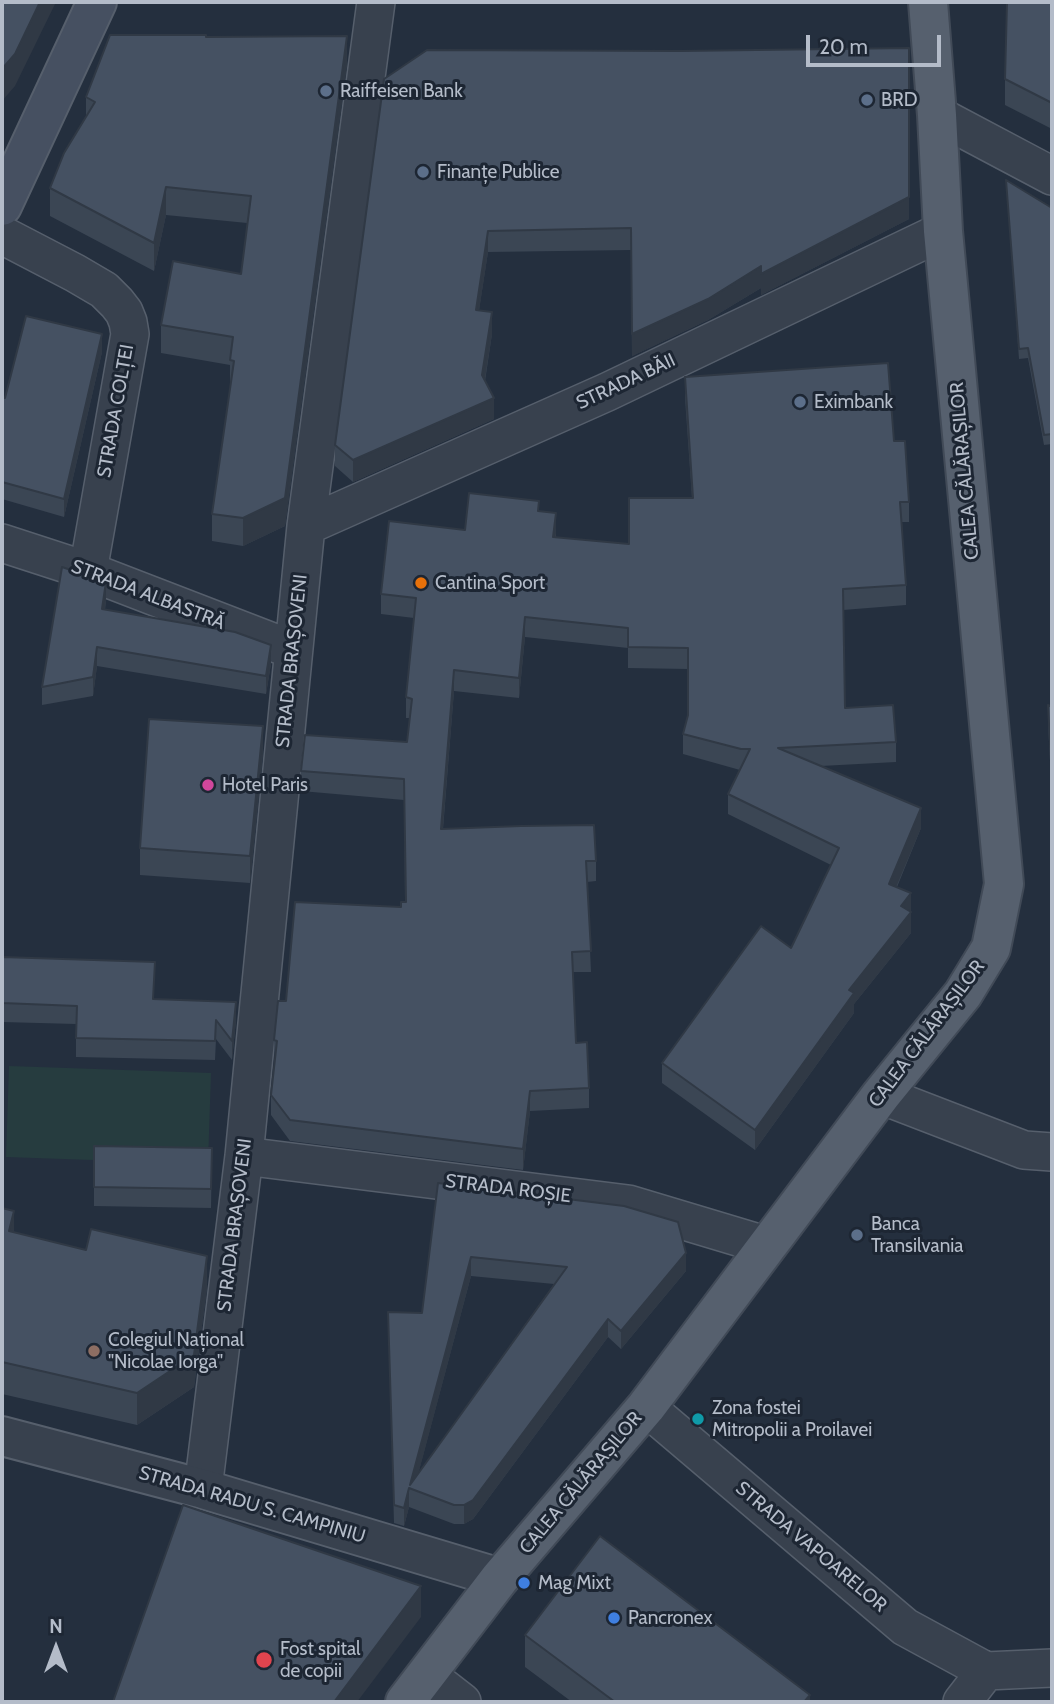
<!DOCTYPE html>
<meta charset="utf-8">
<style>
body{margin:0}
#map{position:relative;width:1054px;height:1704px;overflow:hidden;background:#242f3e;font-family:Cabin,sans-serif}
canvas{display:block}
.frame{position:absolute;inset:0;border:4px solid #b4bcc9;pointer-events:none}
.north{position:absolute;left:21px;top:1613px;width:70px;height:70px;-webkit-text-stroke:5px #1d2633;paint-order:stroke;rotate:0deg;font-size:19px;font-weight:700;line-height:28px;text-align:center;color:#b4bcc9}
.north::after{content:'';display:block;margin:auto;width:24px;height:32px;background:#b4bcc9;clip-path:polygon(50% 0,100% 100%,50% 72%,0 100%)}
.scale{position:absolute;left:806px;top:35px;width:135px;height:32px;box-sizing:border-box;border:4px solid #b4bcc9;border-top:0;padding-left:9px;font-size:21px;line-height:24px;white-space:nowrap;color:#b4bcc9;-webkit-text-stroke:5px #1d2633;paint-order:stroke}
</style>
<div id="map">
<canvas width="1054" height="1704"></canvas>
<div class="frame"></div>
<div class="north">N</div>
<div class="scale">20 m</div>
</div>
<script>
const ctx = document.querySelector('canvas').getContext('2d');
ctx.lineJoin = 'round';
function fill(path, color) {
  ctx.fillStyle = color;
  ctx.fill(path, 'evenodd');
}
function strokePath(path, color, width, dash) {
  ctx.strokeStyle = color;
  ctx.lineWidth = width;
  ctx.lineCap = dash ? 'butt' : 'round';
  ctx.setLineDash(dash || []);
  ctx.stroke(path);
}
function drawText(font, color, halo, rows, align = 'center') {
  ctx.font = font + ' Cabin,sans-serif';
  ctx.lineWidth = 6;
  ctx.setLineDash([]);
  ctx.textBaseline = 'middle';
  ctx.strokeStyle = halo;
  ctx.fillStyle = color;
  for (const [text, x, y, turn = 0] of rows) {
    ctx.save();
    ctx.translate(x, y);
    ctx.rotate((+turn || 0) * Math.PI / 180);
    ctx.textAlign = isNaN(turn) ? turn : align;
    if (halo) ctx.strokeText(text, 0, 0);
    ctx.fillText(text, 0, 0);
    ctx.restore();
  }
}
const green = new Path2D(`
 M9,1066L211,1073L208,1164L6,1157Z`);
const minor = new Path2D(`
 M937,115L1052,176
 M2,235L75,273L104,290L117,303L124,312L128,322L130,334L88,571
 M306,526L607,392L943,231
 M2,543L88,571L293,650
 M881,1095L1024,1150L1052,1152
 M244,1156L628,1204L768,1246
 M646,1407L905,1627L986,1671L1052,1668
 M203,1489L244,1156L306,526L376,2
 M426,1674L462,1702
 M962,1702L986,1671`);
const tertiary = new Path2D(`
 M2,1436L203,1489L500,1578`);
const secondary = new Path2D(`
 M2,206L97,2`);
const primary = new Path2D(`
 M405,1702L500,1578L646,1407L881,1095L963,994L991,948L1004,884L943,231L937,115L928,2`);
const wall = new Path2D(`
 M1052,2V129L1005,105V79Z
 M206,37L347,64L285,526L243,546L212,541V514L230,388V365L161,353V325L241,274L247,223L166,215L154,271L50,216V188L86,117V97Z
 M384,79L909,219L761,295V288L708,320L632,356L631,250L488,252L479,310L492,334L485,381L494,419L353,482L335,466V445Z
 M1006,180L1052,208V444L1044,445L1028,358L1019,359Z
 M102,352L64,517L2,499V397L5,398Z
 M685,377L894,441L909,502V522H902L906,585V605L843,610L845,708L896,742V762L821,766L921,828L897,887L911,933L854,1004V1013L755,1150L662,1083V1063L791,948L831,865L728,814V794L740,770L683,754V734L688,715V669L628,668V648L525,637L519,698L454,691L443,829L596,861V881L587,882L591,972H573L576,1043L589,1088V1108L530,1111L523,1170L290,1141L271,1115V1095L275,1061L274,1040L286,1001L401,907L405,902L404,800L301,791V771L407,742L410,718H406V697L414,618L381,614V594L465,530L539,511L556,533V537L629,544L692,498L685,398Z
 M106,600L105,610L271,664L266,694L97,666L93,696L42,705V687Z
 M1048,705L1052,707V799L1048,723Z
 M263,753L250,883L140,875V848Z
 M2,957L154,999L236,1020L232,1060L216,1039L215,1060L76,1057V1024L2,1022Z
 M94,1146L212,1148L211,1208L94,1206Z
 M438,1183L686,1271L621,1349L608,1337L473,1519L464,1524H454L409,1507L404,1526L394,1523L388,1312L422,1313ZM471,1276L554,1284L418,1474Z
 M2,1208L14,1233L207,1288L194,1387L137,1425L2,1394Z
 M525,1635L810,1702H572L525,1667Z`);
const shadedWall = new Path2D(`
 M40,2H56L15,86L2,101V69Z
 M347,36V64L285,526L243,546V518Z
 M909,48V219L761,295V288L708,320L632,356V334L761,266Z
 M166,187V215L154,271V243Z
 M488,231V252L476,331V310Z
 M492,312V334L482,397V375Z
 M102,334V352L64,517V499Z
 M494,398V419L353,482V460Z
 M556,513V533L553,557V537Z
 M106,582V600L102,628V609Z
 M525,617V637L519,698V678Z
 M271,645V664L266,694V676Z
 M97,647V666L93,696V677Z
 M454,670V691L441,850V829Z
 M263,726V753L250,883V856Z
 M921,808V828L889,904V884Z
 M911,893V933L854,1004V1013L755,1150V1130L849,990L901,906Z
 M236,1002V1020L232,1060V1041Z
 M530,1091V1111L523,1170V1149Z
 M14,1211V1242L9,1231Z
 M686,1253V1271L621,1349V1331Z
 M207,1256V1288L194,1387L137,1425V1393Z
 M471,1257V1276L414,1490L410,1485Z
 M608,1319V1337L473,1519L464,1524V1505Z
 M409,1488V1507L404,1526V1508Z
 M421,1586V1617L357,1702H334Z
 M810,1695V1702H804Z`);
const building = new Path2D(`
 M2,2H40L15,54L2,69Z
 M1007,2H1052V103L1005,79Z
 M110,35H206V37L347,36L285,498L243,518L212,514L234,361L230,360L233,337L161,325L173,261L241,274L251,196L166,187L154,243L50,188L64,153L95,102L86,97Z
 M909,48V197L761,274V266L708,299L632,334L631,228L488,231L476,310L492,312L482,375L494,398L353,460L335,445L384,79L427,50L680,51Z
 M1006,180L1052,208V434L1044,435L1028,348L1019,349Z
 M26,316L102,334L64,499L2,482V397L5,398Z
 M888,363L894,441H905L909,502H900L906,585L843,589L845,708L893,705L896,742L778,748L921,808L889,884L911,893L901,906L911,912L849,990L854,993L755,1130L662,1063L761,926L791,948L839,848L728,794L750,749H741L683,734L688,715V648L628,647V628L525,617L519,678L454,670L441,829L521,826L594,825L596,861H586L591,951L572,952L576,1043L587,1042L589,1088L530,1091L523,1149L290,1120L271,1095L277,1041L274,1040L278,1001H286L295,902L401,907V902H406L404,779L301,771L305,735L407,742L412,699L406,697L416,598L381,594L389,521L465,530L469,493L539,501L538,511L556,513L553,537L629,544V498H693L685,377Z
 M62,567L106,582L102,609L235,632L271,645L266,676L97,647L93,677L42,687Z
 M1048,705L1052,707V780Z
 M149,719L263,726L250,856L140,848Z
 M2,957L155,962L153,999L236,1002L232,1041L216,1020L215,1041L76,1038L77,1006L2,1003Z
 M94,1146L212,1148L211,1189L94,1187Z
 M438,1183L624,1206L678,1222L686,1253L621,1331L608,1319L473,1500L464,1505H454L409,1488L404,1508L394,1505L388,1312L422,1313ZM471,1257L567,1267L410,1485Z
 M2,1208L14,1211L9,1231L86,1250L91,1229L207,1256L194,1355L137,1393L2,1362Z
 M183,1505L421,1586L334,1702H113Z
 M600,1536L810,1695L804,1702H615L525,1635Z`);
const markers = [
 [326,91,7,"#5c6f8a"],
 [867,100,7,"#5c6f8a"],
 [423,172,7,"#5c6f8a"],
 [800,402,7,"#5c6f8a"],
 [421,583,7,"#e8710a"],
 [208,785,7,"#d1479c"],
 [857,1235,7,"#5c6f8a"],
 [94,1351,7,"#8d6e63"],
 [698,1419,7,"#0f9aa8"],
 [524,1583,7,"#3f7fe0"],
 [614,1618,7,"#3f7fe0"],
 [264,1660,9,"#e0444e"]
];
const poiNames = [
 ["Raiffeisen Bank",340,91],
 ["BRD",881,100],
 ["Finanțe Publice",437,172],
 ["Eximbank",814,402],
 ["Cantina Sport",435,583],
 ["Hotel Paris",222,785],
 ["Banca",871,1224],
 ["Transilvania",871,1246],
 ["Colegiul Național",108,1340],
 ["\"Nicolae Iorga\"",108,1362],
 ["Zona fostei",712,1408],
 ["Mitropolii a Proilavei",712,1430],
 ["Mag Mixt",538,1583],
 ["Pancronex",628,1618],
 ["Fost spital",280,1649],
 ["de copii",280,1671]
];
const streetNames = [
 ["STRADA BĂII",626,382,-25],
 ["STRADA COLȚEI",116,411,-80],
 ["CALEA CĂLĂRAȘILOR",965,471,-95],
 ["STRADA ALBASTRĂ",148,595,21],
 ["STRADA BRAȘOVENI",292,661,-84],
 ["CALEA CĂLĂRAȘILOR",927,1034,-53],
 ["STRADA ROȘIE",508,1189,7],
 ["STRADA BRAȘOVENI",235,1225,-83],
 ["CALEA CĂLĂRAȘILOR",581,1483,-50],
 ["STRADA RADU S. CAMPINIU",252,1505,16],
 ["STRADA VAPOARELOR",811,1547,40]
];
fill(green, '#263c3f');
strokePath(minor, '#565f6c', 40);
strokePath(tertiary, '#565f6c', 42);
strokePath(secondary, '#565f6c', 42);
strokePath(primary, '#414a57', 42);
strokePath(minor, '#38414e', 37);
strokePath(tertiary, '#38414e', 38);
strokePath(secondary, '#465061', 38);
strokePath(primary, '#56606e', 38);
fill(wall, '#3b4654');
fill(shadedWall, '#303945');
fill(building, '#455162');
strokePath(building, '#303945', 2);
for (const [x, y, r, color] of markers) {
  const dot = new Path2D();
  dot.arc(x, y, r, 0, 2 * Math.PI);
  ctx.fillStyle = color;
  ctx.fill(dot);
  strokePath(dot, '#1d2633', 2.5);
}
drawText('19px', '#b4bcc9', '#1d2633', poiNames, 'left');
drawText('19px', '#b4bcc9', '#1d2633', streetNames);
</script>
